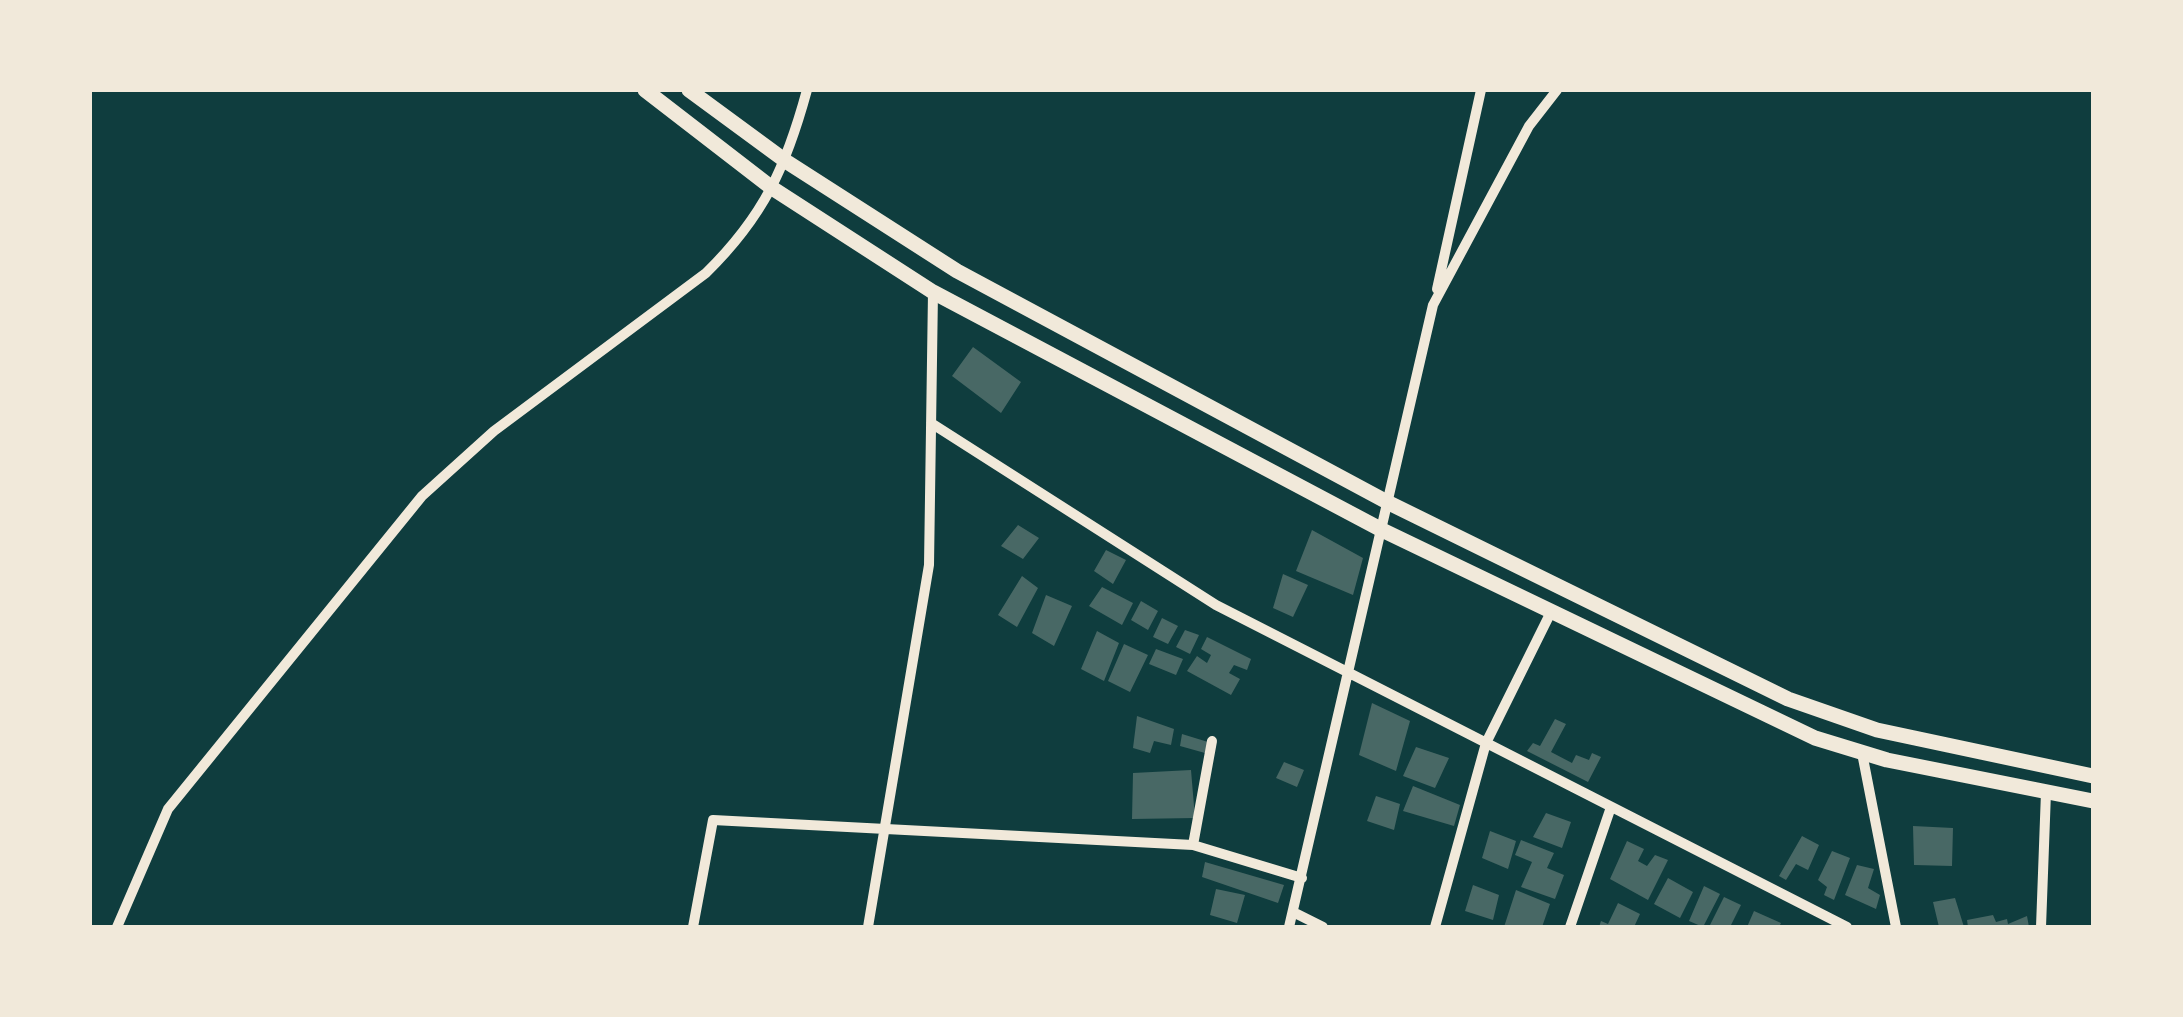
<!DOCTYPE html>
<style>
body{margin:0}
#map{position:relative;width:2183px;height:1017px;overflow:hidden;background:#0f3d3e;font-family:"Libre Baskerville",serif}
canvas{display:block}
.frame{position:absolute;inset:0;border:92px solid #f1e9da;pointer-events:none}
</style>
<div id="map">
<canvas width="2183" height="1017"></canvas>
<div class="frame"></div>
</div>
<script>
const ctx = document.querySelector('canvas').getContext('2d');
ctx.lineJoin = 'round';
function fill(path, color) {
  ctx.fillStyle = color;
  ctx.fill(path, 'evenodd');
}
function strokePath(path, color, width, dash) {
  ctx.strokeStyle = color;
  ctx.lineWidth = width;
  ctx.lineCap = dash ? 'butt' : 'round';
  ctx.setLineDash(dash || []);
  ctx.stroke(path);
}
const building = new Path2D(`
 M973,347L1021,382L1001,413L952,376Z
 M1018,525L1039,538L1023,559L1001,546Z
 M1312,530L1363,558L1353,595L1296,571Z
 M1106,550L1126,560L1113,584L1094,571Z
 M1283,574L1308,585L1293,617L1273,608Z
 M1022,576L1038,588L1017,627L998,615Z
 M1102,587L1133,603L1122,625L1089,606Z
 M1046,595L1072,606L1054,646L1032,633Z
 M1141,601L1158,611L1148,630L1131,620Z
 M1162,618L1178,626L1168,644L1153,637Z
 M1185,630L1199,635L1190,654L1176,647Z
 M1097,631L1119,643L1104,681L1081,669Z
 M1207,637L1251,659L1247,670L1234,665L1229,673L1240,679L1231,695L1187,671L1197,656L1207,663L1211,655L1201,649Z
 M1124,644L1148,655L1130,692L1108,681Z
 M1156,649L1183,659L1176,675L1149,664Z
 M1372,703L1410,721L1396,771L1359,755Z
 M1137,716L1174,729L1171,745L1154,741L1150,753L1133,748Z
 M1555,719L1566,724L1551,752L1572,763L1576,755L1589,760L1592,753L1601,757L1588,782L1527,751L1533,743L1540,746Z
 M1182,734L1208,742L1205,753L1180,746Z
 M1416,747L1449,758L1435,788L1403,776Z
 M1284,762L1304,770L1297,787L1276,778Z
 M1191,770L1195,818L1132,819L1133,773Z
 M1413,786L1460,805L1454,826L1403,811Z
 M1376,796L1400,804L1394,830L1367,821Z
 M1546,813L1571,822L1562,848L1533,837Z
 M1913,826L1953,828L1952,866L1914,865Z
 M1490,831L1516,841L1508,869L1482,858Z
 M1802,836L1819,845L1808,870L1796,864L1786,880L1779,876Z
 M1521,840L1554,853L1547,868L1564,875L1555,899L1521,887L1532,862L1515,855Z
 M1627,841L1644,849L1638,861L1647,866L1655,855L1668,860L1648,900L1610,879Z
 M1832,851L1850,858L1834,900L1824,895L1827,887L1818,880Z
 M1205,862L1284,885L1278,903L1202,877Z
 M1857,865L1874,869L1868,888L1880,895L1876,909L1845,895Z
 M1668,878L1693,892L1680,918L1654,904Z
 M1473,885L1499,895L1493,920L1465,911Z
 M1704,886L1720,894L1703,927L1689,921Z
 M1216,889L1245,895L1237,923L1210,915Z
 M1516,890L1550,904L1542,927H1504Z
 M1724,897L1741,905L1730,927H1709Z
 M1955,898L1964,927H1939L1933,902Z
 M1618,903L1640,914L1634,927H1599L1601,921L1608,924Z
 M1754,911L1781,923L1779,927H1747Z
 M1993,915L1996,922L2007,919L2008,924L2027,916L2029,927H1968L1967,920Z`);
const minor = new Path2D(`
 M1437,289L1481,90
 M931,423L1216,605L1847,927
 M1862,753L1896,927
 M1193,845L1212,741
 M1293,912L1323,927
 M117,927L168,809L422,496L494,431L706,273C764,216 786,167 807,90
 M693,927L713,820L1193,845L1302,878
 M868,927L929,565L933,292
 M1289,927L1433,305L1529,126L1557,90
 M1435,927L1486,743L1551,612
 M1570,927L1611,807
 M2041,927L2046,792`);
const primary = new Path2D(`
 M645,90L772,188L933,292L1382,530L1815,738L1887,760L2093,801
 M689,90L787,162L957,271L1389,503L1788,699L1877,730L2093,776`);
fill(building, '#486865');
strokePath(minor, '#f1e9da', 10);
strokePath(primary, '#f1e9da', 15);
</script>
